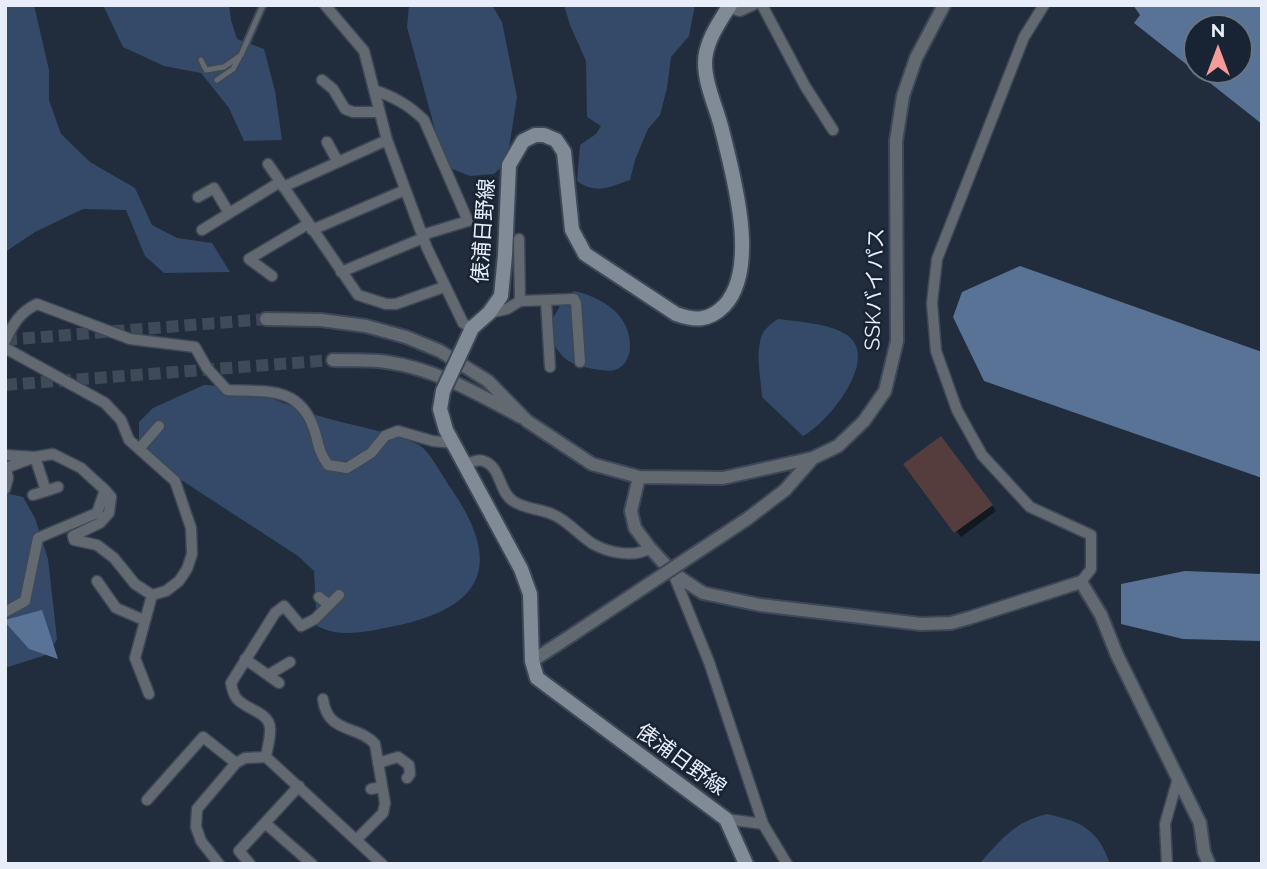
<!DOCTYPE html>
<meta charset="utf-8">
<style>
body{margin:0}
#map{position:relative;width:1267px;height:869px;overflow:hidden;background:#212d3d;font-family:Raleway,sans-serif}
canvas{display:block}
.frame{position:absolute;inset:0;border:7px solid #e7eef9;pointer-events:none}
.north{position:absolute;left:1183px;top:14px;width:70px;height:70px;box-sizing:border-box;background:#182333;border:2px solid #6b7482;border-radius:50%;rotate:0deg;font-size:19px;font-weight:700;line-height:28px;text-align:center;color:#e7eef9}
.north::after{content:'';display:block;margin:auto;width:24px;height:32px;background:#f59b9a;clip-path:polygon(50% 0,100% 100%,50% 72%,0 100%)}
</style>
<div id="map">
<canvas width="1267" height="869"></canvas>
<div class="frame"></div>
<div class="north">N</div>
</div>
<script>
const ctx = document.querySelector('canvas').getContext('2d');
ctx.lineJoin = 'round';
function fill(path, color) {
  ctx.fillStyle = color;
  ctx.fill(path, 'evenodd');
}
function strokePath(path, color, width, dash) {
  ctx.strokeStyle = color;
  ctx.lineWidth = width;
  ctx.lineCap = dash ? 'butt' : 'round';
  ctx.setLineDash(dash || []);
  ctx.stroke(path);
}
function drawText(font, color, halo, rows, align = 'center') {
  ctx.font = font + ' Raleway,"Noto Sans JP",sans-serif';
  ctx.lineWidth = 5;
  ctx.setLineDash([]);
  ctx.textBaseline = 'middle';
  ctx.strokeStyle = halo;
  ctx.fillStyle = color;
  for (const [text, x, y, turn = 0] of rows) {
    ctx.save();
    ctx.translate(x, y);
    ctx.rotate((+turn || 0) * Math.PI / 180);
    ctx.textAlign = isNaN(turn) ? turn : align;
    if (halo) ctx.strokeText(text, 0, 0);
    ctx.fillText(text, 0, 0);
    ctx.restore();
  }
}
const green = new Path2D(`
 M5,5H34L49,70V100L61,134L90,162L135,188L152,225L177,238L212,243L230,272L164,273L145,256L126,210L83,209L35,232L5,252Z
 M103,5H229L231,20L237,39L264,49L275,91L282,140L244,141L229,108L201,73L164,66L123,47Z
 M409,5H492L502,22L517,97L507,161L494,174L470,176L445,166L407,27Z
 M564,5H695L689,36L671,57L667,88L660,115L648,129L635,160L630,180C609,187 597,195 577,181L580,145L596,134L601,126L587,117L586,61L570,25Z
 M574,291C602,297 631,315 630,347C630,353 627,362 622,366C615,372 609,371 601,370C569,366 557,359 548,327L564,299Z
 M778,319C799,322 829,323 847,335C881,359 827,424 803,436L762,397C761,378 755,353 762,335C765,328 772,323 778,319Z
 M204,385C217,386 233,386 246,390C270,396 293,408 316,415C350,426 387,430 419,445C429,450 443,477 450,487C503,563 486,607 395,626C369,631 342,639 317,626L314,571L298,556L175,476L139,441V422L153,408Z
 M5,493L23,497L35,518L48,559L57,639L49,654L5,668Z
 M1047,814C1082,822 1098,829 1110,864H979C1002,839 1014,822 1047,814Z`);
const water = new Path2D(`
 M1133,5L1262,6V124L1134,23L1140,15ZM1197,28H1239V70H1197Z
 M1020,266L1262,352V478L984,381L953,317L962,292Z
 M1185,571L1262,574V641L1183,639L1121,624V584Z
 M42,610L58,659L29,649L5,622V620Z`);
const shadow = new Path2D(`
 M946,443L996,511L961,537L905,464Z`);
const building = new Path2D(`
 M941,436L993,505L954,533L903,464Z`);
const tertiaryTunnel = new Path2D(`
 M5,340L266,319
 M5,385L333,360`);
const service = new Path2D(`
 M201,60L206,70L224,67L241,55L263,5
 M217,80L233,69L239,58`);
const minor = new Path2D(`
 M325,5L364,51L387,140L427,248L463,323L472,328
 M762,5L805,86L833,130
 M1044,5L1024,37L937,259L932,303L936,351L957,410L982,455L1030,507L1091,535V569L1081,582
 M729,8L740,11L753,5
 M322,80L333,89L345,109L353,112H379
 M374,90C394,97 409,105 424,120L468,221L422,235
 M327,142L338,162
 M268,164L358,295L386,304H396L444,287
 M283,187L387,140
 M198,197L214,188L229,213
 M202,230L280,182
 M312,230L405,190
 M519,239L520,301L574,299L576,303L580,362
 M341,272L423,238
 M272,276L249,259L308,224
 M546,300L550,367
 M489,313L507,309L520,301
 M5,341C13,324 20,312 37,304L130,339L195,347L207,368L227,390C265,392 299,385 314,429C319,444 318,451 328,465L347,468L371,453L385,436L398,431L433,441L453,443
 M5,348L105,403L121,420L129,440L175,481L191,528L192,554L187,569L179,581L166,591L152,595L135,658L149,694
 M139,449L159,426
 M5,455L35,457L53,454L81,468L105,490L97,513L38,538L25,601L5,612
 M465,465C472,462 479,458 486,462C501,469 499,492 513,501C524,509 542,509 554,515C569,522 579,535 593,544C609,553 635,558 650,548
 M5,489L8,478L6,468L35,457L46,491L33,495
 M105,490L111,497L109,513L100,523L73,536L74,540L97,545L114,558L135,584L152,595
 M46,491L58,487
 M673,573L709,662L763,824L787,864
 M97,581L116,608L144,620
 M319,597L329,605
 M245,659L279,683
 M268,675L290,662
 M323,699C327,734 359,725 375,744L385,803L383,813L356,840
 M266,757C267,748 271,737 270,728C269,712 247,710 237,699C233,694 232,689 231,683L275,613L284,606L301,626L315,619L339,595
 M378,763L398,757L409,765L410,774L407,778
 M371,789L382,787
 M147,800L203,737L236,763
 M726,819L763,824
 M265,823L312,864
 M219,864L201,841L196,827L197,809L236,763L245,758L266,757L382,864
 M250,864L239,851L299,786
 M1167,864L1165,824L1178,778`);
const tertiary = new Path2D(`
 M266,319L321,320L366,326L406,337L440,351L488,381L527,421L592,464L639,477L723,478L813,458L838,446L864,421L885,391L897,341L896,141L903,96L916,58L944,5
 M333,360C351,361 369,359 387,362C436,369 478,394 521,417
 M639,477L631,511L635,528L650,548L673,573L703,593L760,605L921,624L951,623L969,618L1081,582L1101,615L1117,655L1200,823L1204,852L1209,864
 M747,519L785,490L813,458
 M532,661L572,635`);
const secondary = new Path2D(`
 M467,339L472,328L489,313L501,296L505,255L509,165L523,141L535,135H544L556,140L564,152L572,230L585,254L676,314C695,321 709,321 724,306C760,268 733,175 722,130C717,109 705,85 705,63C705,42 719,23 730,5
 M443,391L440,409L446,430L521,569L530,594L532,661L537,678L726,819L746,864`);
const tertiaryBridge = new Path2D(`
 M572,635L747,519`);
const secondaryBridge = new Path2D(`
 M443,391L467,339`);
const streetNames = [
 ["俵浦日野線",484,231,-86],
 ["SSKバイパス",875,289,-88],
 ["俵浦日野線",681,760,36]
];
fill(green, '#344a68');
fill(water, '#597397');
fill(shadow, '#0007');
fill(building, '#553d3d');
strokePath(tertiaryTunnel, '#3f4a59', 12, [12, 6]);
strokePath(service, '#3d4857', 9);
strokePath(minor, '#3d4857', 13);
strokePath(tertiary, '#3d4857', 16);
strokePath(secondary, '#3d4857', 18);
strokePath(service, '#636971', 5);
strokePath(minor, '#636971', 10);
strokePath(tertiary, '#636971', 12);
strokePath(secondary, '#818b98', 14);
strokePath(tertiaryBridge, '#3d4857', 16, []);
strokePath(secondaryBridge, '#3d4857', 18, []);
strokePath(tertiaryBridge, '#636971', 12);
strokePath(secondaryBridge, '#818b98', 14);
drawText('21px', '#e7eef9', '#182333', streetNames);
</script>
